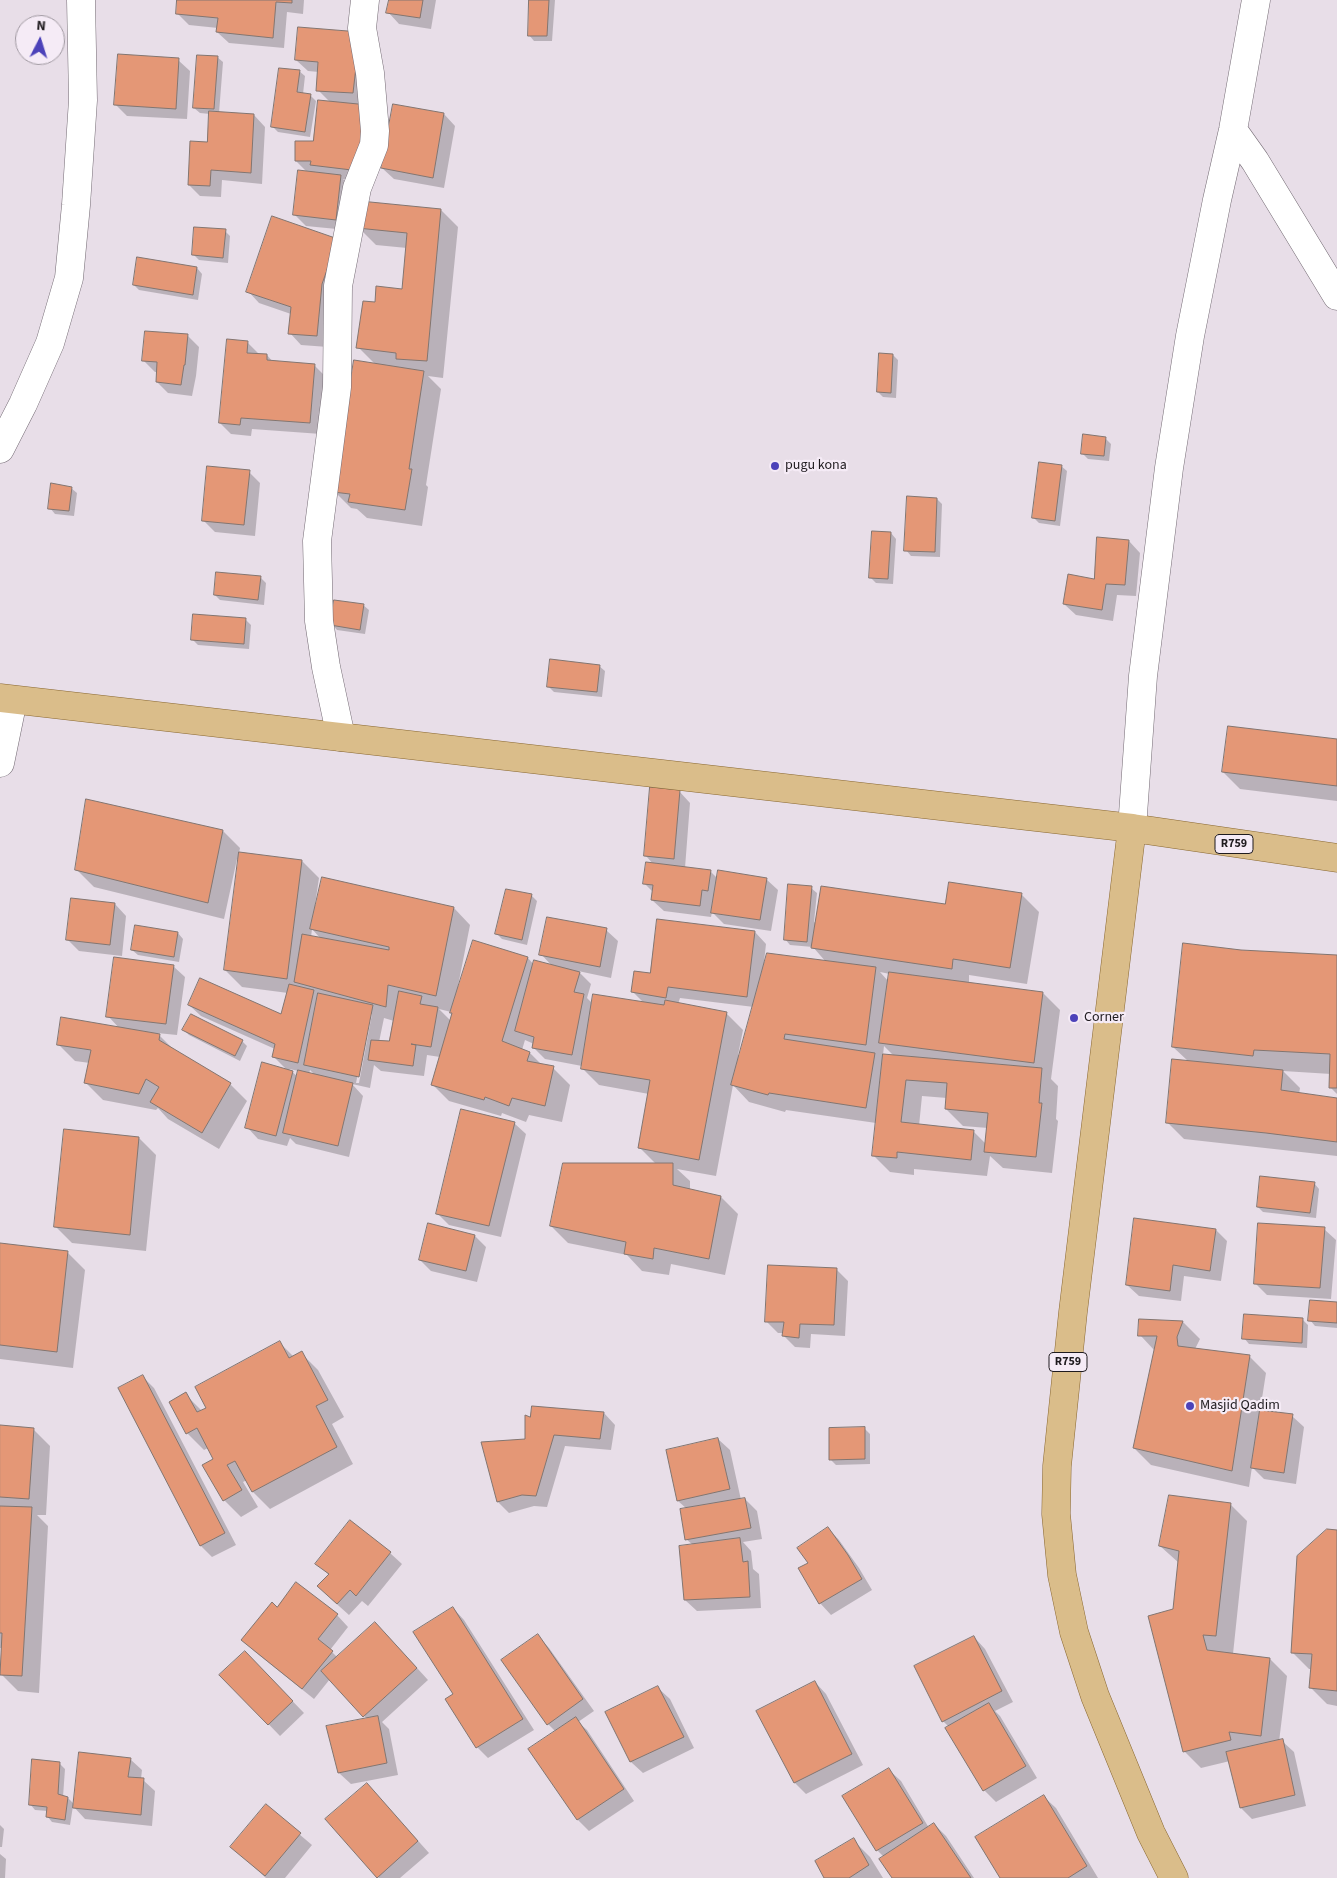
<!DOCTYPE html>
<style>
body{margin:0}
#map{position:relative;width:1337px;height:1878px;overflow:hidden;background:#e8dee8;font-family:"Source Sans 3",sans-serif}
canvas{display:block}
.north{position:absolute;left:15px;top:15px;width:50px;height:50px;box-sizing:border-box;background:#f5ebf6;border:1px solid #9f98a0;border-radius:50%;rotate:5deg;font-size:14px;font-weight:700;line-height:20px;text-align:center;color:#1f1b1f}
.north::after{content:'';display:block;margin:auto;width:18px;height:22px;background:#4c42b9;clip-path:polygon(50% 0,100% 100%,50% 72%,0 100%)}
</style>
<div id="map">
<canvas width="1337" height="1878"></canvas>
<div class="north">N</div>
</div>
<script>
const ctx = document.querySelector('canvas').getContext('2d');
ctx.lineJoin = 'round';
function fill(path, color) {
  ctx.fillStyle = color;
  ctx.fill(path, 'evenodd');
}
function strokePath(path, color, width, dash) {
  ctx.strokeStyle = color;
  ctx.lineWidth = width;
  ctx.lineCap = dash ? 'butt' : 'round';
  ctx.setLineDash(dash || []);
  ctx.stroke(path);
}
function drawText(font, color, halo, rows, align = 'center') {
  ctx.font = font + ' "Source Sans 3",sans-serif';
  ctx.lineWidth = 4.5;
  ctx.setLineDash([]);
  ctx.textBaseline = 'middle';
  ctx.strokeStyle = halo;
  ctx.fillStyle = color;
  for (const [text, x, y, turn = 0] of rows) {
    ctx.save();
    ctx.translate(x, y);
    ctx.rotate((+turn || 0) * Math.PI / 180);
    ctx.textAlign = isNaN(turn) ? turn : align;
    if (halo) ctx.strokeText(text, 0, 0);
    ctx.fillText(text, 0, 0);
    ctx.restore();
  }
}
const shadow = new Path2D(`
 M178,0H304L303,14L287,12L284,48L229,43L217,32L218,28L189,25L177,13Z
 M390,0H436L431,29L399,24L388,12Z
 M531,0H555L552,41H534L529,35Z
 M359,33L371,182L343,179L352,188L347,230L306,226L295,215L308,173L296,161L314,142L330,102L318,90L319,72L308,71L296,60Z
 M217,57L223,62L219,113L254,115L265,127L262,184L222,180L221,197L200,196L189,185L208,143L210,114L200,113L194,108Z
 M178,60L190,71L187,119L127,116L115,104Z
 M299,71L305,76L303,94L310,95L316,101L310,137L278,132L273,127Z
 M444,114L455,126L444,188L394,179L382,168Z
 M441,210L458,227L443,378L428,376L441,389L426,485L428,487L422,526L367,518L357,509L351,508L334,491L375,364L358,347L376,303L403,290L407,248L376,245L359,228Z
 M225,231L230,236L228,263L199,260L194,255Z
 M337,240L328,347L301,345L290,333L291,314L259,303L248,291Z
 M197,268L202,274L198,300L139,290L134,285Z
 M188,336L199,347L196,376L192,396L168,393L157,382L158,372H155L143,360Z
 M247,342L259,354L267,355L273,362L315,366L326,377L321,434L252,429L251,436L231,434L220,423Z
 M893,355L898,360L896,398L883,397L878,392Z
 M1105,438L1111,444L1109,461L1088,459L1082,453Z
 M1061,466L1067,471L1060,526L1039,523L1034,518Z
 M249,472L260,483L255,536L215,532L203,520Z
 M71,488L77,493L74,516L55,514L50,508Z
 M937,499L942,504L940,557L911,556L906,550Z
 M891,533L896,539L893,584L876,583L870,577Z
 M1129,541L1140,553L1136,596L1117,595L1113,621L1076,615L1064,604L1095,580Z
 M261,578L266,583L264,605L220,600L215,595Z
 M363,605L369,610L365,634L337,630L332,624Z
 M245,619L251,625L249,649L198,645L192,639Z
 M599,666L605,671L602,697L554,692L548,686Z
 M1337,740V801L1240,789L1223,772Z
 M679,791L690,803L685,868L710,871L718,879H766L778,890L771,931L724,924L712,912L711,917L664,911L652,900L653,892L644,883L654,865L646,856Z
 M223,831L240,848L239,853L302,861L319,878L315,905L454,908L470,925L458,986H460L474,941L528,958L534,965L552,966L541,954L606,930L618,941L611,978L578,971L591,984L587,998L593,1004H645L632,991L651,975L755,932L766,944L764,962H826L813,947L790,945L785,939L811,888L817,893L814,922L816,923L946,906L950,883L1022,895L1039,912L1027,984L969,975V984L1043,993L1060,1010L1051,1079L1058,1086L1056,1119L1058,1121L1052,1173L1003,1168L990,1156L987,1176L914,1169V1175L890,1172L873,1155L876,1123L786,1110L785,1112L749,1102L733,1085L716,1176L677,1169L690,1181V1190L721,1197L738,1214L725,1275L671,1264L669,1275L642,1271L627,1255L568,1243L551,1226L656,1164L639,1147L649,1094L599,1085L582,1068V1066L545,1059L533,1047L534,1044L525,1040L522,1050L530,1053L542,1065L553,1068L570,1085L562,1122L529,1115L526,1122L502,1113L501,1116L449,1101L432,1084L440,1057L427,1055L424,1076L381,1071L374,1065L370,1088L352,1084L363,1096L349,1157L296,1144L290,1138L287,1146L258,1139L247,1127L287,1070L273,1056L275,1049L201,1016L189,1005L282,1016L288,993L242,987L225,970L239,859H237L224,919L94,887L77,870ZM312,929L321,939L311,937ZM880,972L890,974L889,982ZM680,998L754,1007L740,1056L738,1055L743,1030L726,1013L678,1004ZM439,1009L451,1012L453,1014L451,1021ZM370,1014H372L359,1083H356ZM384,1018L394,1021L390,1043L379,1042ZM884,1046L894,1056L883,1055ZM289,1069L299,1071L298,1077ZM310,1070L316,1076L309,1074ZM922,1096L947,1098L946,1109L963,1126L988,1128L986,1144L973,1131L919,1126Z
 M531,895L537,901L527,945L502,939L497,934Z
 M72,899L115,904L126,916L122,956L79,951L67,939Z
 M178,933L183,939L179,962L138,955L132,950Z
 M1241,951L1337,957V1094L1330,1087L1331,1074L1283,1071L1300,1088L1299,1094L1337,1099V1156L1184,1139L1167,1122L1188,1061L1173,1047Z
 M173,966L185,977L177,1035L157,1033L175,1051L230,1084L247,1101L219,1149L168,1119L158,1108L156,1110L103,1100L86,1083L90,1063L75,1061L58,1044L120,1029L108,1016Z
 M184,1030L242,1041L247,1046L240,1061L189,1035Z
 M514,1123L526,1134L501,1237L449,1225L437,1213Z
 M139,1138L156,1155L146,1251L72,1243L55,1226Z
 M1314,1183L1319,1189L1316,1218L1263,1212L1258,1207Z
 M1324,1229L1336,1240L1331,1299L1267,1295L1255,1283Z
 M1216,1230L1227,1241L1221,1281L1184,1276L1181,1301L1139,1296L1127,1285Z
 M475,1236L486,1247L477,1282L431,1271L420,1260Z
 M0,1244L68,1253L85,1270L73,1368L0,1359Z
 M836,1269L848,1281L845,1336L811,1334L810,1348L795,1347L784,1336V1333H778L766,1321Z
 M1337,1303V1328L1315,1326L1310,1320Z
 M1140,1320L1183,1322L1200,1339L1195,1349L1249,1356L1266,1373L1260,1411L1292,1416L1304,1427L1296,1484L1264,1479L1252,1467L1249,1487L1151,1465L1134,1448L1155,1351L1140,1335Z
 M1303,1320L1308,1325L1307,1348L1249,1344L1244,1338Z
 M280,1343L294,1357L301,1353L318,1370L344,1417L332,1424L353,1464L270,1509L253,1492L247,1480L243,1482L258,1507L241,1517L224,1500L214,1460L208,1448L204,1450L187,1433L185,1394L202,1411L208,1408Z
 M143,1377L154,1388L236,1545L212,1557L201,1546L120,1389Z
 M604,1413L615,1425L611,1450L565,1446L547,1507L534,1506L509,1513L498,1502L526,1440L531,1419Z
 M0,1426L33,1429L50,1446L46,1515H37L48,1526L39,1693L18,1691L1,1674L2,1648H0Z
 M864,1428L870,1434V1464L836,1465L831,1460Z
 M718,1439L730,1450L741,1500L745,1499L757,1511L762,1539L743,1542L751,1551L753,1569L759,1574L761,1608L697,1611L685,1600L693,1545L686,1539L687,1509L678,1501Z
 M1230,1504L1247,1521L1233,1654L1270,1659L1287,1676L1279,1742L1282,1741L1294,1752L1306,1806L1252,1819L1241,1808L1230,1761L1201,1768L1184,1751L1174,1610L1179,1563L1160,1546Z
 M828,1528L839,1540L859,1568L872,1590L831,1615L820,1603L810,1563Z
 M1337,1532V1706L1327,1704L1310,1687L1312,1669H1309L1292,1652Z
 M390,1553L402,1564L368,1606L362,1601L349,1615L330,1598L329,1575L317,1564Z
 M453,1608L464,1620L534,1730L488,1758L477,1747L455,1695Z
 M277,1609L337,1615L348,1627L330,1650L338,1658L387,1635L428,1680L382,1722L389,1729L398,1775L351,1784L339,1773L367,1719L330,1679L314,1699L254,1651L242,1640Z
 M538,1636L549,1648L594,1711L578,1722L587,1730L634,1801L589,1831L578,1820L556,1732L548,1724Z
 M974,1637L985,1649L1013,1702L995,1711L1000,1716L1037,1778L996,1802L984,1790L947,1728L949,1727L943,1721Z
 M245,1652L304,1713L280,1736L221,1675Z
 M815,1682L826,1694L863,1765L806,1794L795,1783L758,1711Z
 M658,1688L670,1699L694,1748L643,1773L631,1762L607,1713Z
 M130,1759L142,1770L141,1779L143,1780L155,1791L152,1826L85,1819L73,1806L70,1825L52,1822L47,1816L48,1811L35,1810L30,1804L60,1764L65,1769L63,1797L68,1798L74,1804Z
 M889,1770L901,1781L929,1828L934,1824L946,1836L974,1878H894L884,1857L877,1850L844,1797Z
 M378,1796L429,1853L400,1878H379L327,1819Z
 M1044,1797L1056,1808L1098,1878H1001Z
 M266,1806L312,1845L285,1878H266L232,1847Z
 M0,1825L4,1829L2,1847H0Z
 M853,1840L870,1857L883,1878H826Z
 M0,1854L6,1859L5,1878H0Z`);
const building = new Path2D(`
 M177,0H292V3L276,2L273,38L216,32L218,18L176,14Z
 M389,0H423L420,18L386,13Z
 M529,0H549L547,36H528Z
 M298,27L360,32L353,93L316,91L318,62L295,60Z
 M118,54L179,58L176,109L114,105Z
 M197,55L218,56L214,109L193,108Z
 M279,68L300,70L297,92L311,94L305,132L271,127Z
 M318,100L368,105L360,171L310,165L311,161H295V141H313Z
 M393,104L444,113L433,178L381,168Z
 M209,111L254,114L251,173L211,170L210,186L188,185L190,141L207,142Z
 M298,170L341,175L336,220L293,215Z
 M360,201L441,209L427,361L396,359V353L356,348L363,301L375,302L376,286L402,289L407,233L357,228Z
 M272,216L338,239L322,284L317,336L288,334L291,307L246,292Z
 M194,227L226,229L223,258L192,255Z
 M137,257L197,267L193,295L133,285Z
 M145,331L188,334L185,365H184L181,385L156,382L157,362L142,361Z
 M227,339L248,341L247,353L267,354V360L315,364L310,423L241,418L240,425L219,423Z
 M879,353L893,354L891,393L877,392Z
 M354,360L424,371L409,469H412L405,510L348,502L350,494L333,492Z
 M1083,434L1106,437L1104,456L1081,454Z
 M1039,462L1062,465L1055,521L1032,518Z
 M207,466L250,470L244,525L202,521Z
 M51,483L72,487L69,511L48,509Z
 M907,496L937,498L935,552L904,551Z
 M872,531L891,532L888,579L869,578Z
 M1097,537L1129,540L1125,585L1106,584L1102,610L1063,604L1068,574L1094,579Z
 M216,572L261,576L258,600L214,595Z
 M334,600L364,604L360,630L330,625Z
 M193,614L246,618L244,644L191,640Z
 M550,659L600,665L597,692L547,687Z
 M1228,726L1337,739V786L1222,772Z
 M650,787L680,790L674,859L644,856Z
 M86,799L223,830L208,903L75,870Z
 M239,852L302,860L287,979L224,970Z
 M646,862L711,870L708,891L702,890L700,906L651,900L653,885L643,884Z
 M718,870L767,878L760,920L711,913Z
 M322,877L454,907L436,996L388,985L386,1007L294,982L302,934L389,950V947L310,929Z
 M949,882L1022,893L1010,968L953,959L952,969L811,948L821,886L945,904Z
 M788,884L812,886L807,942L784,940Z
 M506,889L532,894L522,940L495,934Z
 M71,898L115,903L110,945L66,940Z
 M547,917L607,928L600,967L539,955Z
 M657,919L755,931L747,997L668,987L666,998L631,992L634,971L650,973Z
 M135,925L178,932L174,957L131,950Z
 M473,940L528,957L502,1041L530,1052L527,1061L554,1066L545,1106L512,1098L509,1106L485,1097L484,1100L431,1085L452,1013H450Z
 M1183,943L1241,950L1337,955V1088H1329L1330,1054L1254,1050L1253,1056L1172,1047Z
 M767,953L876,967L866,1045L785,1034L784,1039L875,1053L866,1108L769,1093L768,1095L731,1085Z
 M114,957L174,965L166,1024L106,1017Z
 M534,960L580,972L574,992L584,994L572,1055L532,1048L534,1037L515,1031Z
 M889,972L1043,992L1034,1063L879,1043Z
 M200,978L281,1014L289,984L314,990L298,1063L272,1057L275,1044L188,1005Z
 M399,991L422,996L420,1004L438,1007L431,1047L411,1044L416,1045L413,1066L368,1060L371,1040L389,1041Z
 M318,993L373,1005L359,1077L304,1065Z
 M593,994L664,1005L665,1000L727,1012L699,1160L638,1148L650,1080L581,1069Z
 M191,1014L243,1040L235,1056L182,1030Z
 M61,1017L160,1034L159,1040L231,1083L202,1133L150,1102L159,1087L146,1079L139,1094L84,1083L91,1050L57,1045Z
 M883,1054L1042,1068L1039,1103H1042L1036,1157L984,1152L988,1113L945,1109L947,1083L906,1080L901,1122L974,1130L971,1160L897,1152V1158L872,1156Z
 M1172,1059L1283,1070L1281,1090L1337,1098V1142L1266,1133L1166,1123Z
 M262,1062L293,1071L276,1136L245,1128Z
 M298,1070L353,1083L338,1146L283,1133Z
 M461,1109L515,1122L489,1226L436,1214Z
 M64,1129L139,1137L130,1235L54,1227Z
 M563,1163H673V1185L721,1196L709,1259L654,1248L653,1259L624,1254L626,1242L550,1226Z
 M1260,1176L1315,1182L1310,1213L1257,1207Z
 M1134,1218L1216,1229L1210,1271L1173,1265L1170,1291L1126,1285Z
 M428,1223L475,1235L466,1271L419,1260Z
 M1258,1223L1325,1227L1320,1288L1254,1284Z
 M0,1243L68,1251L57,1352L0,1345Z
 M768,1265L837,1268L834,1325L800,1324L799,1338L782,1336L784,1322H765Z
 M1310,1300L1337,1302V1323L1308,1321Z
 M1244,1314L1303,1318L1302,1343L1242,1339Z
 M1139,1319L1183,1321L1177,1337L1178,1346L1250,1355L1232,1471L1133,1448L1157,1336H1138Z
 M280,1341L289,1358L302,1351L328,1400L316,1406L337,1447L252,1492L235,1461L227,1465L242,1490L223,1501L202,1465L213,1459L197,1428L186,1434L169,1402L186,1392L197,1412L206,1408L195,1387Z
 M143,1375L225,1533L200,1546L118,1388Z
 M532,1406L604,1412L600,1439L554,1435L536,1496L522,1495L497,1502L481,1442L525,1439V1415L530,1417Z
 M1260,1410L1293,1414L1284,1473L1251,1468Z
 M0,1425L34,1428L29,1499L0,1497Z
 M865,1427V1459L829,1460V1428Z
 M718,1438L730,1489L677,1501L666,1450Z
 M1169,1495L1231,1503L1216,1636L1203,1635L1207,1650L1270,1658L1261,1736L1229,1732L1231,1740L1183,1752L1148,1616L1173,1609L1179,1551L1159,1546Z
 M745,1498L751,1528L685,1540L680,1509Z
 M0,1506L32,1507L22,1676L0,1675L2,1633H0Z
 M350,1520L391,1552L356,1596L350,1590L337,1604L317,1586L329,1574L315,1564Z
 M828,1527L848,1555L862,1579L819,1604L798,1568L808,1563L797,1548Z
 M1327,1529L1337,1530V1691L1309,1688L1312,1654L1291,1653L1297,1556Z
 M740,1538L743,1562L748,1561L750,1597L684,1600L679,1546Z
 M296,1582L338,1614L318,1639L333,1651L302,1689L241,1640L272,1602L277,1607Z
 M453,1607L523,1719L476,1748L445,1699L453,1694L413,1632Z
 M375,1622L417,1668L363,1717L321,1671Z
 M538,1634L583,1699L547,1725L501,1660Z
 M974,1636L1002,1691L942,1722L914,1666Z
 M245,1651L293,1701L268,1725L219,1675Z
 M815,1681L852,1754L794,1783L756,1711Z
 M658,1686L684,1737L630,1762L605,1712Z
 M989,1703L1026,1766L983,1791L945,1728Z
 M378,1716L387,1763L338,1773L326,1726Z
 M576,1717L624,1789L577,1820L528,1749Z
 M1283,1739L1295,1795L1240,1808L1226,1752Z
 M79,1752L131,1758L128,1777L144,1778L141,1815L73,1808Z
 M32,1759L60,1762L58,1794L68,1797L65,1820L46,1817L47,1807L29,1805Z
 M889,1768L923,1823L876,1851L842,1796Z
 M367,1783L418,1841L377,1878L325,1819Z
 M1044,1795L1087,1866L1068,1878H1000L975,1837Z
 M266,1804L301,1833L265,1876L230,1847Z
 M934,1823L971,1878H892L879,1859Z
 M854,1838L869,1865L849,1878H824L815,1861Z`);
const minor = new Path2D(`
 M1233,130L1255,161L1337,296
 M0,449L23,404L50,343L69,278L76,205L83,100L81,0
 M341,737L326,667L319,621L317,541L337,387L338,286L357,188L374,145L375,131L370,73L362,28L365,0
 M0,763L13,700
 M1132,828L1143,676L1169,468L1190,336L1217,200L1233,130L1256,0`);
const major = new Path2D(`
 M0,698L1132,828L1337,858
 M1132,828L1073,1312L1057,1466L1056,1514L1062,1575L1074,1632L1095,1696L1151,1833L1174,1878`);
const markers = [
 [775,466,5,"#4c42b9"],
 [1074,1018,5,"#4c42b9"],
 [1190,1406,5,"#4c42b9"]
];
const shields = [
 [1234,844,38],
 [1068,1362,38]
];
const shieldNames = [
 ["R759",1234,844],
 ["R759",1068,1362]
];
const poiNames = [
 ["pugu kona",785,466],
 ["Corner",1084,1018],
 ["Masjid Qadim",1200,1406]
];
fill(shadow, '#0003');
fill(building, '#e49776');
strokePath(building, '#827570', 1);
strokePath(minor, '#736a73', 29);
strokePath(major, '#896832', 29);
strokePath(minor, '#fff', 28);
strokePath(major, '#dabd8a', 28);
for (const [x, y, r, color] of markers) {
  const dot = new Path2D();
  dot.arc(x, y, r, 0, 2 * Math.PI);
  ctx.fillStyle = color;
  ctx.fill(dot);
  strokePath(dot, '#f5ebf6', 2);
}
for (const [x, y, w] of shields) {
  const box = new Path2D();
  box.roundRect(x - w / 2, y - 9.5, w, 19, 4);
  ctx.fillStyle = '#f5ebf6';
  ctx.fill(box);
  strokePath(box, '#1f1b1f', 1);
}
drawText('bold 12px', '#1f1b1f', null, shieldNames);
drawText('14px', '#1f1b1f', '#f5ebf6', poiNames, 'left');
</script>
